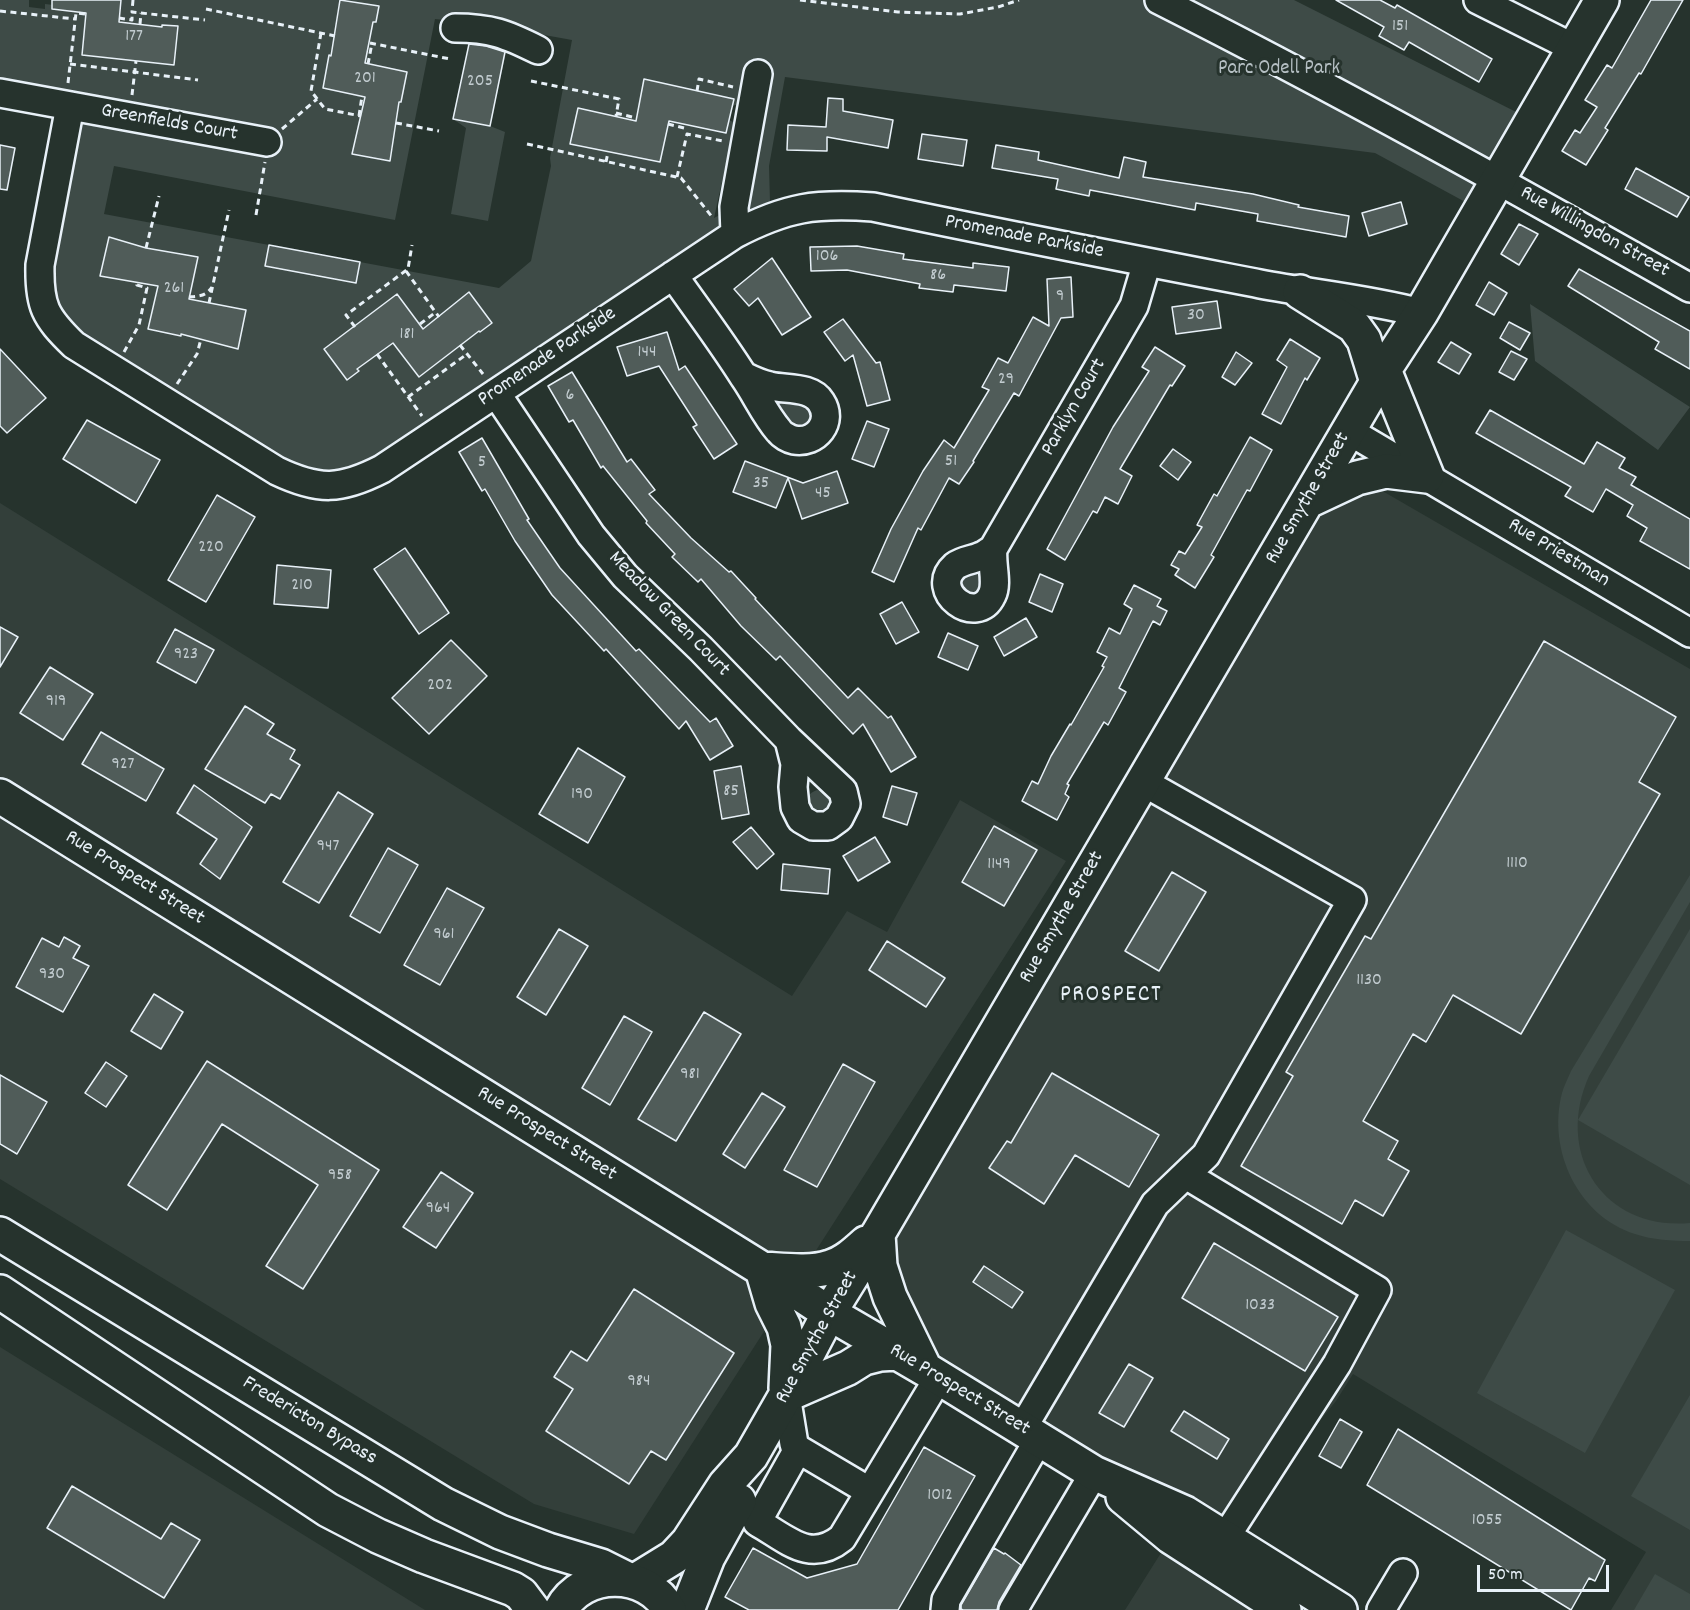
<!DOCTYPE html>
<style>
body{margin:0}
#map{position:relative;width:1690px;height:1610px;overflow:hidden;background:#26332d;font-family:Dekko,sans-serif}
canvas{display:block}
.scale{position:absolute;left:1477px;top:1565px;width:132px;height:27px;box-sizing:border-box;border:3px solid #e8f1f8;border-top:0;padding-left:8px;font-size:18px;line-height:21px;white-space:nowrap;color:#e8f1f8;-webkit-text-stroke:4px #26332d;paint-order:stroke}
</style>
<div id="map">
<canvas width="1690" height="1610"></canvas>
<div class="scale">50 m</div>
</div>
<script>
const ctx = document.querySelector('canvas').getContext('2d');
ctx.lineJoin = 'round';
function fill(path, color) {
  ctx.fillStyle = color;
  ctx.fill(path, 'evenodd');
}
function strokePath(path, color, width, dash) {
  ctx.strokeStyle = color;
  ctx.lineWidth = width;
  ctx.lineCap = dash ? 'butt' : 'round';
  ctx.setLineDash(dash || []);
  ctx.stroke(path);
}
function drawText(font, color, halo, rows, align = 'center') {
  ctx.font = font + ' Dekko,sans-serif';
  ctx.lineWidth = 6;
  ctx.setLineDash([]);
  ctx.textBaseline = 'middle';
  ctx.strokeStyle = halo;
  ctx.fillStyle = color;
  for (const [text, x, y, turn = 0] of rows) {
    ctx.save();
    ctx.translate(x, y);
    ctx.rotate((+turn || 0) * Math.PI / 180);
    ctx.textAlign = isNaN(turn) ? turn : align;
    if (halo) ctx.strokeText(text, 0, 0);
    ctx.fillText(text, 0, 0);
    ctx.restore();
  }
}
const built = new Path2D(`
 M1379,489L1690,669V1610H1611L1646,1552L1353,1374L1336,1401L1225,1538L918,1360L884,1233L1024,951L1143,782L1308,501Z
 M0,503L792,996L847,911L887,932L960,800L1066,861L634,1534L534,1504L0,1179Z
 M0,1347L425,1610H0Z
 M1171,1537L1284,1610H1125Z`);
const green = new Path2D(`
 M0,0H29V7L45,9V4L62,6V11H71L72,7L87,9L82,55L140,61L178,27L162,25L161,29L143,27L144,24L136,23V26L118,25L121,0H340L337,14L342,15L334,56H329L323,88L368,98L360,139L355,138L352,154L389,161L393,147L388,145L396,101L401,102L407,72L362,62L366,46H369L370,39L367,38L371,21L376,22L379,7L347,0H1294L1532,120L1480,210L1375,153L785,77L769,166L770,202L727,224L381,455L353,471L308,473L285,462L77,332C57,306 53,298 52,265L84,97L0,80ZM435,19L473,23L453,119L466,128L451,214L488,221L505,132L490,126L511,29L572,40L550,158L551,166L531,261L499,288L360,262L356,283L313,274L316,253H312L308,274L265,266L269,245L104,214L114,166L395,220ZM770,76L751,199L714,218L735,123L729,120L726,133L669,118L660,162L628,156L613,149L612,153L604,151V147L586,148L570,144L578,109L611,118L612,115L635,123L645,80L733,99L732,106L739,104ZM109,237L124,241L123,246L141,250L142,247L149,248V252L166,255L167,251L198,257L188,303L246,310L238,348L223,345L224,340L182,331L181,336L148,328L158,284L117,274L116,279L100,276ZM469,292L440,355L443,359L419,377L391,340L356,366L359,371L347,380L324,349L397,294L425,331L459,306L456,302Z
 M1530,304L1690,407L1658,450L1535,361Z
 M772,397L807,405L812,414L808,425L803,427L791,425Z
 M978,571L982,573L985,585L976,594H968L960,585L961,577Z
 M817,790L826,791L833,801L828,813H812C807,803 804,795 817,790Z
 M1690,875V902L1589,1076C1554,1154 1604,1231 1690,1223V1241C1672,1241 1653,1240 1635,1234C1578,1216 1547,1150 1562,1093C1564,1086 1568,1078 1571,1071Z
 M1690,929V1185L1578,1120Z
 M1566,1230L1675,1290L1585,1453L1477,1393Z
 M1690,1395V1530L1631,1496Z
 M1655,1574L1690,1594V1610H1634Z`);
const building = new Path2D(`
 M52,0H121L119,22L162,27V25L178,26L174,65L82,55L86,13L52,9Z
 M340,0L379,6L376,22H373L365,63L407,72L401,102H399L390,161L352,154L365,97L323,88L329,55L331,56Z
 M1336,0H1380L1395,8L1397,5L1492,59L1479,82L1409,42L1404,50L1379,36L1384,27Z
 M1651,0H1683L1641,74L1639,73L1605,128L1608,130L1586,165L1562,151L1575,130L1580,133L1597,107L1585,100L1607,65L1612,68Z
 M469,44L486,46L505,52L490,126L453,119Z
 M644,79L734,99L726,133L669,121L660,162L570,144L578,108L636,121Z
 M828,98L843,99V111L893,120L888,148L827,137V151L787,150L788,125L826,127Z
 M922,134L967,140L963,166L918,159Z
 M0,145L15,148L7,190L0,189Z
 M996,145L1039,152L1038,160L1119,178L1124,157L1146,162L1143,177L1253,194L1299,205L1298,207L1349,216L1346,237L1257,221L1258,214L1196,203L1195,210L1090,190L1089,196L1056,189L1058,179L992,168Z
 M1636,168L1689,197L1677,217L1625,189Z
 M1401,202L1407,224L1369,236L1362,213Z
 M1519,224L1538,234L1519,265L1501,254Z
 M109,237L146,248L198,257L189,299L246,310L238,349L181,334V336L148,329L158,286L100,276Z
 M269,245L360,262L356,283L265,266Z
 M857,246L904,254L903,259L973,268V263L1009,267L1006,291L954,285L953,292L919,288L920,284L847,270L811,271L810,247Z
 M772,258L811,317L782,335L758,298L749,306L734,289Z
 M1579,269L1690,331V369L1655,349L1659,342L1568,286Z
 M1071,277L1073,317L1061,318L1019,396L1014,393L973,461L974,462L959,484L949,478L921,530L918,528L894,582L872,572L891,529L923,471L944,440L954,448L989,390L982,387L998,358L1008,363L1033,317L1049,326L1047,279Z
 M1489,282L1507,293L1494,315L1476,305Z
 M469,292L492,323L480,332L479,331L419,377L393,343L357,369L359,371L347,380L324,349L397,294L423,329Z
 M1217,301L1221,328L1176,334L1172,307Z
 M843,319L876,363L880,362L890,400L867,406L853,355L845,361L824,332Z
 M1509,322L1530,333L1520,350L1500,338Z
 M667,332L679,370L685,366L737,444L714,459L693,427L697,425L659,366L627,376L617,347Z
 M1290,339L1320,358L1307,380L1305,378L1281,424L1262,414L1287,367L1277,360Z
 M1451,342L1471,354L1459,374L1438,362Z
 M1155,347L1185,366L1172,386L1170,385L1120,469L1132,476L1118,504L1105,497L1097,513L1093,511L1065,560L1047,549L1113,427L1149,371L1142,367Z
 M0,349L46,398L7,433L0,426Z
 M1511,351L1527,359L1514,380L1499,372Z
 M1236,352L1252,363L1235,385L1222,377Z
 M572,372L627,462L631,459L655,490L649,494L691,538L729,572L731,571L756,598L755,599L848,698L858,688L888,718L891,716L916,757L891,772L863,724L853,734L780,656L776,660L741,626L701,579L698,582L672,557L675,554L646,523L647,521L603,466L601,468L573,420L569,422L548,386Z
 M1490,410L1584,464L1597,442L1625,458L1619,468L1636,477L1631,485L1690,519V569L1640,541L1647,528L1627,516L1633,505L1606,489L1593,512L1565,496L1571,487L1476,433Z
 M87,420L160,460L136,503L63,459Z
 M867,421L889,429L874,467L852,459Z
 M1250,437L1272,450L1250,491L1247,490L1211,555L1214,557L1195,588L1175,575L1179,569L1171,565L1179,551L1185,554L1202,527L1197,525L1214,494L1217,496Z
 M482,438L529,519L527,520L560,568L636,651L639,649L710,722L716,718L733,746L710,760L686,721L679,729L606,649L604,651L552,595L515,541L485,489L482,491L459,452Z
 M1173,449L1191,462L1178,480L1160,466Z
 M745,461L803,483L837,471L848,503L802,519L788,478L776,508L733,492Z
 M217,495L255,517L206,602L168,580Z
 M405,548L449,613L419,634L374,569Z
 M277,565L331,570L328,608L274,604Z
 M1040,574L1063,584L1052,612L1029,602Z
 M1134,585L1161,599L1157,606L1167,611L1160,625L1153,621L1119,688L1126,692L1108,725L1104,722L1067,784L1069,785L1065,794L1069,797L1057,820L1022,801L1032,781L1038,784L1051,756L1070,724L1071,725L1104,667L1102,666L1107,657L1097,652L1109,628L1120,634L1132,609L1124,604Z
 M902,602L919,632L896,644L880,614Z
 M1026,618L1037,637L1004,656L994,637Z
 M0,627L18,637L0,667Z
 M175,629L214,650L196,683L157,662Z
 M948,633L978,646L968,670L938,657Z
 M451,640L487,676L429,734L392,698Z
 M1544,641L1676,717L1639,782L1660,794L1521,1034L1453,995L1426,1042L1413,1034L1363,1121L1398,1141L1388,1159L1409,1171L1383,1216L1355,1200L1342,1224L1241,1166L1293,1076L1286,1072L1365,936L1371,939Z
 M50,667L93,694L63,740L20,713Z
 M245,706L274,724L267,734L295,750L290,759L300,765L280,799L271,794L265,803L205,769Z
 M101,732L164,769L146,801L82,764Z
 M578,748L625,777L588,843L539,814Z
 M741,766L749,814L722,819L714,771Z
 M194,785L252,827L220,879L200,864L217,839L177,813Z
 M892,786L917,793L907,825L883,817Z
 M338,792L373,814L319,903L283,882Z
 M994,826L1037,850L1004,906L962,882Z
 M751,827L774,854L757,869L733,842Z
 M875,837L890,862L858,881L843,856Z
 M388,848L418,865L380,933L350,916Z
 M783,864L830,869L828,894L781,890Z
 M1172,872L1206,892L1159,971L1125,951Z
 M447,888L484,908L440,985L404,965Z
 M559,929L588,946L546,1015L517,997Z
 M64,937L80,946L73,958L89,966L63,1012L16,987L42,938L59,947Z
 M887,941L945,978L926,1007L869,970Z
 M154,994L183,1012L161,1049L131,1031Z
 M704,1012L741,1034L676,1141L638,1119Z
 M624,1016L652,1032L610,1105L582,1088Z
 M207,1061L379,1170L303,1289L266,1266L318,1185L222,1124L167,1210L128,1185Z
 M106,1062L127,1076L106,1107L85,1093Z
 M843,1064L875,1082L817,1187L784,1170Z
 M1052,1073L1159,1135L1129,1187L1075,1155L1044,1204L989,1168L1007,1141L1011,1143Z
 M0,1075L47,1102L17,1154L0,1144Z
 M762,1093L785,1107L745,1168L723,1154Z
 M441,1172L473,1193L436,1248L403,1227Z
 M1214,1243L1338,1317L1305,1371L1182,1298Z
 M984,1266L1023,1292L1012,1308L973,1282Z
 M634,1289L734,1353L666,1460L651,1451L629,1484L546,1431L573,1389L554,1377L571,1351L587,1361Z
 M1129,1364L1153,1378L1124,1427L1099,1413Z
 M1184,1411L1229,1439L1217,1459L1171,1431Z
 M1340,1419L1362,1432L1341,1468L1319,1456Z
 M1398,1429L1605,1560L1595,1581L1589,1578L1571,1610L1367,1485Z
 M924,1447L975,1476L898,1610H749L725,1597L753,1548L807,1578L857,1564Z
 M72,1486L161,1539L171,1523L200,1540L164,1598L47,1528Z
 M994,1548L1004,1554L1005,1553L1021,1565L999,1602L997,1610H963L961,1609V1605Z`);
const path = new Path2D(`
 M133,0L132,12L205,20
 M800,0L898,12L960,14L998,7L1019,0
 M206,9L335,36
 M0,11L75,19
 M119,18L132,20V13
 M140,24L141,13
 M321,33L311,91L325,109L361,116
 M370,43L450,59
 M70,64L198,80
 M368,64L372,43
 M531,81L619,99L616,116
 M68,83L76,13L86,14
 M697,91L699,79L733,87
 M132,95L136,61
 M616,113L636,118
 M359,116L362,96
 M396,123L439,131
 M668,124L688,129
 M282,129L317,99
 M527,144L681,178L713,218
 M606,162L608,152
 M677,177L687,134L723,141
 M256,215L265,162
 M146,248L159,196
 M406,271L439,317
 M189,297C200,296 206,296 212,287
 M209,303L229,210
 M420,324L436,312
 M355,327L346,315L408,269L412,245
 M460,345L483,374
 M124,352L139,325L147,288L137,285L138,282
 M377,354L422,416
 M177,384L197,354L201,339
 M408,397L467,354`);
const minor = new Path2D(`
 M1159,0C1339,91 1515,189 1690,288
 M1478,0L1574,48
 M455,28C491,28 506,34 538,50
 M0,93L267,142
 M70,106L40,265C39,306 45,317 74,345L277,471C319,491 341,490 382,469L735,234C787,207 815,203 873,207C1001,234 1131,259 1260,284C1313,294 1368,299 1421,313
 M735,234L734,207L758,74
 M673,275C697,309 722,342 744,377C756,394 765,415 779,431C782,435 789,439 794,440C816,444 834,422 821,402C811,386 786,390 770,386C761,384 752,380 744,376
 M496,393L591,535L625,576L701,649L789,740L843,791L846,804L839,818L828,826H813L801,819L795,807L793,787L795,764L789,740
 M1349,431L1690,633
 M993,549C989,551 985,555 981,556C973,560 963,560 955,566C927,591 977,628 992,595C998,583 991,564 993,549L1134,306L1147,262
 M1186,1175L1377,1290L1337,1364L1225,1538
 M786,1395L794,1444L798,1449L869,1491
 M1022,1429L1155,1204L1206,1155L1352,900L1143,782
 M798,1449L757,1522C787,1539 810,1564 842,1538L939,1377
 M945,1610L946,1600L1039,1439
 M1013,1610L1094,1473
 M1381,1610L1403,1573`);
const major = new Path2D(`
 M1300,292L1354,326L1364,340L1377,382
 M1308,501L1357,478L1386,471L1427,476L1384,370
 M0,796L762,1269L829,1313L925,1369L1094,1473L1185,1513L1340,1610
 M878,1234L880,1266L890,1297L925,1369
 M762,1269L772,1303L784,1327L788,1345L786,1388
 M762,1269C783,1270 810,1274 830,1267C844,1263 855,1253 866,1243
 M786,1395L848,1368L864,1358L880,1354L897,1353
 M1123,1497L1171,1537L1284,1610
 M635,1581L674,1557L688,1542L725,1485L751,1456L786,1395L829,1313L878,1234L1384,370L1421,313L1602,0
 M687,1610L708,1557L739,1501`);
const highway = new Path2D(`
 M0,1234L443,1504L500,1532L548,1550L601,1566L631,1581
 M0,1292L328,1510L378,1536L424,1556L513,1589L521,1594L533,1610
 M561,1610C582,1569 648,1569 669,1610`);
const numberNames = [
 ["151",1400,28],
 ["177",134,38],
 ["201",365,80],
 ["205",480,83],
 ["106",827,258],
 ["86",938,277],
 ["261",174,290],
 ["9",1060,298],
 ["30",1196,317],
 ["181",407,336],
 ["144",647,354],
 ["29",1006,381],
 ["6",570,397],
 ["51",951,463],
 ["5",482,464],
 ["35",761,485],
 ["45",823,495],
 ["220",211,549],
 ["210",302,587],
 ["923",186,656],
 ["202",440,687],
 ["919",56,703],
 ["927",123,766],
 ["85",731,793],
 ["190",582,796],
 ["947",328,848],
 ["1110",1517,865],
 ["1149",999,866],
 ["961",444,936],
 ["930",52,976],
 ["1130",1369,982],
 ["981",690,1076],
 ["958",340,1177],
 ["964",438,1210],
 ["1033",1260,1307],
 ["984",639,1383],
 ["1012",940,1497],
 ["1055",1487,1522]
];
const parkNames = [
 ["Parc Odell Park",1279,70]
];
const streetNames = [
 ["Greenfields Court",169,124,10],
 ["Rue Willingdon Street",1594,233,29],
 ["Promenade Parkside",1024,238,11],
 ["Promenade Parkside",548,358,-34],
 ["Parklyn Court",1075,408,-60],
 ["Rue Smythe Street",1309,499,-60],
 ["Rue Priestman",1558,554,31],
 ["Meadow Green Court",668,615,46],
 ["Rue Prospect Street",134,879,32],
 ["Rue Smythe Street",1063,918,-60],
 ["Rue Prospect Street",546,1135,32],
 ["Rue Smythe Street",818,1338,-61],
 ["Rue Prospect Street",959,1391,31],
 ["Fredericton Bypass",309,1422,31]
];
const quarterNames = [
 ["PROSPECT",1111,997]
];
fill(built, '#333f3a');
fill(green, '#3e4b47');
fill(building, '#505c59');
strokePath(building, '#e8f1f8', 1.5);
strokePath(minor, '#e8f1f8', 32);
strokePath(major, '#e8f1f8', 38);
strokePath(highway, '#e8f1f8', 38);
strokePath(path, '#e8f1f8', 3, [6, 4.5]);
strokePath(minor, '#26332d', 27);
strokePath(major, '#26332d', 33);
strokePath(highway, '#26332d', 33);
drawText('18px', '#c2ccd0', null, numberNames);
drawText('21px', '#b5bfc3', '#26332d', parkNames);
drawText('21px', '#e8f1f8', '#26332d', streetNames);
ctx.letterSpacing = '1.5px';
drawText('24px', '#e8f1f8', '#26332d', quarterNames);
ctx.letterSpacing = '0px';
</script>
